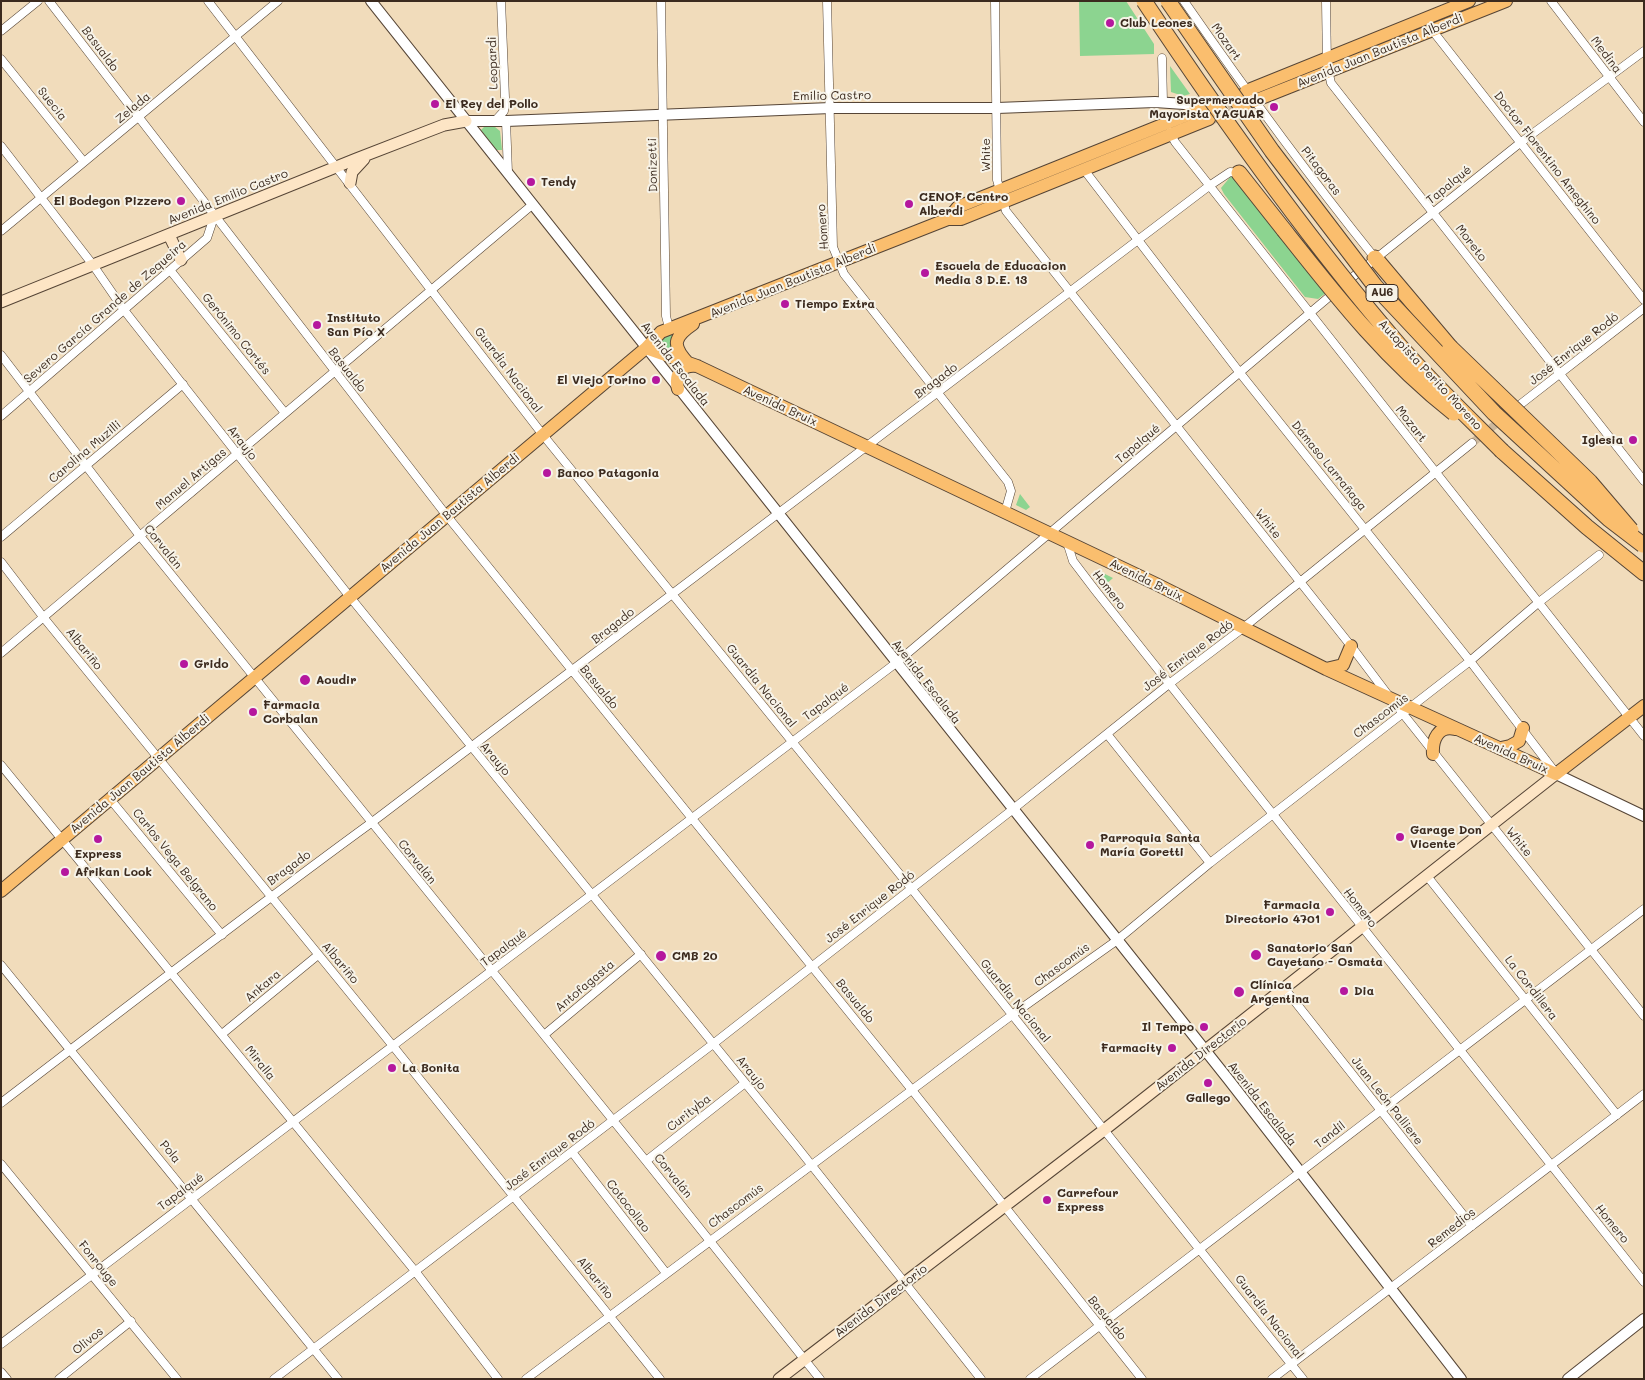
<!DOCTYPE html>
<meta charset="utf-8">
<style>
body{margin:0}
#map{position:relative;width:1645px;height:1380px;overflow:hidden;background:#f1dcbb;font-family:Mali,sans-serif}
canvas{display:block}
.frame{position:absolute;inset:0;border:2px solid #3b2a1e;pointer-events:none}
</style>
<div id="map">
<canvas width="1645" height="1380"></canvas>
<div class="frame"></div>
</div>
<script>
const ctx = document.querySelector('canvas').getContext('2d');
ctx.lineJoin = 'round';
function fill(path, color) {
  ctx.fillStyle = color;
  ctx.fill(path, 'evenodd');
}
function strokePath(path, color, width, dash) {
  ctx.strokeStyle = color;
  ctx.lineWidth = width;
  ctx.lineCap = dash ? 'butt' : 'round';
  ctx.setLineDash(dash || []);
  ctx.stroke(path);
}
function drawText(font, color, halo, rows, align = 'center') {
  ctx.font = font + ' Mali,sans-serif';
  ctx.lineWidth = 4;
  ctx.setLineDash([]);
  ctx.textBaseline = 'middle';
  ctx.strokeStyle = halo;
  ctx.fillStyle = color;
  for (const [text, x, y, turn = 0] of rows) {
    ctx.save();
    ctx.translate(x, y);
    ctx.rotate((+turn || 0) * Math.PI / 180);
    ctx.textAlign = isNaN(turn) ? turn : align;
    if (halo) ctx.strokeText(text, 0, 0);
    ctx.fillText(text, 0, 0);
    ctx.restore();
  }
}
const green = new Path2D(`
 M1079,1H1126L1154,44V54L1080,56Z
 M1170,66L1190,94L1183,96L1171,92Z
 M485,126L495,127L500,131L502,150H496L481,130Z
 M1231,176L1235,177L1327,292L1318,299L1305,297L1224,194L1221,188Z
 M680,327L675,352L659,348V339Z
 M1020,494L1030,507L1026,510L1016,505Z
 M1103,573L1113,578L1103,587L1098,580Z`);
const minorTunnel = new Path2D(`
 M1472,443L1516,408`);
const primaryTunnel = new Path2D(`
 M1213,118L1250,103`);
const minor = new Path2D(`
 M49,1L447,516L912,1090L1142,1379
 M208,1L543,435L911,888L1303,1379
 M661,1L666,316L669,328
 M827,1L833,247L844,274L1008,482L1011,491L1005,512
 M995,1L997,180L1006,211L1351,646L1388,695
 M1184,1C1245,89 1308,175 1375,258
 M1326,1L1327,65L1331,83L1644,481
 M1551,1L1644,122
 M1432,30L1644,300
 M1,31L38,1
 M1162,58L1163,102
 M1,59L84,162
 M495,121L504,111L505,98L501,1
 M506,121L508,173
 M1170,132L1175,142L1644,736
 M1,146L93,265L124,310L350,597L794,1143L981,1379
 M1085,171L1240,373L1470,661L1555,772
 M1,231L278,1
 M170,270L285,413
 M1344,284L1520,143L1644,51
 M1,355L140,536L646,1161L820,1379
 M1517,407L1644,308
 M1,416L207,238L214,217
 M1,537L183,384
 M1067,542L1073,561L1095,590L1644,1282
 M1,562L44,618L393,1046L660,1379
 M1,653L532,205
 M1400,710L1644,1016
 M1107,734L1210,863
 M1,765L415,1271L498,1379
 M110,799L222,935
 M1427,876L1617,1115
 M1,965L338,1379
 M1285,989L1472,1226
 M222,1034L318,955
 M544,1035L641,954
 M1,1103C124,1009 246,914 371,823L1209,186L1230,172L1239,173
 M572,1152L666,1273
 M646,1161L745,1083
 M1,1164L177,1379
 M1,1344L896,663L1336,291
 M1,1372L7,1379
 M59,1379L131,1321
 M274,1379L713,1044L1012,810L1169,684L1243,628L1472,443
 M526,1379L1012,1015L1116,941L1210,863L1470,661L1538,603L1599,555
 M1030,1379L1644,909
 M1272,1379L1644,1094`);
const tertiary = new Path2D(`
 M371,1L1228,1079L1461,1379
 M466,121H506L831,108H997L1155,102L1199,105
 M1556,774L1644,816
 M1568,1379L1644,1319`);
const secondary = new Path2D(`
 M350,183L352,172L364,159
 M169,235L181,260
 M1,302L356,159L444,125L466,121
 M779,1379L1104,1130L1556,774`);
const primary = new Path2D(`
 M1246,91L1469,1
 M1254,101L1506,1
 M948,219L958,207L1202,109
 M646,348L697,366L1156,584L1326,669L1556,774L1644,706
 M688,363C671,345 674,337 693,324
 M678,389C674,374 682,364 697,366
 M1326,669L1343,665L1351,646
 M1501,748L1510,746L1519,741L1523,728
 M1433,754C1432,740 1438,725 1455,729
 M1,891L646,348L661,332L948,219H961L1209,119`);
const motorway = new Path2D(`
 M1239,173L1284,230
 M1375,258L1450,347
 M1502,451L1587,527L1644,573`);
const motorwayBridge = new Path2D(`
 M1144,1C1223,120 1306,237 1399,345C1431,382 1467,416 1502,451
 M1168,1L1272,151L1375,286L1494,413L1609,519L1643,545
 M1284,230C1337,297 1386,360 1454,413
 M1450,347L1590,482L1631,530`);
const markers = [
 [1110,23,5,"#b5179e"],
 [435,104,5,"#b5179e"],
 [1274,107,5,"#b5179e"],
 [531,182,5,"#b5179e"],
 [181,201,5,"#b5179e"],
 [909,204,5,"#b5179e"],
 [925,273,5,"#b5179e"],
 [785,304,5,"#b5179e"],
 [317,325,5,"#b5179e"],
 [656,380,5,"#b5179e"],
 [1633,440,5,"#b5179e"],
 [547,473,5,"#b5179e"],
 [184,664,5,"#b5179e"],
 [305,680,6,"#b5179e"],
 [253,712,5,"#b5179e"],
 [1400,837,5,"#b5179e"],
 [98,839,5,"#b5179e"],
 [1090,845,5,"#b5179e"],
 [65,872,5,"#b5179e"],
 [1330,912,5,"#b5179e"],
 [1256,955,6,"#b5179e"],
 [661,956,6,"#b5179e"],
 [1344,991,5,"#b5179e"],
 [1239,992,6,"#b5179e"],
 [1204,1027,5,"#b5179e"],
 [1172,1048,5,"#b5179e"],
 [392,1068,5,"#b5179e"],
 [1208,1083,5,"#b5179e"],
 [1047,1200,5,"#b5179e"]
];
const shields = [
 [1382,293,32]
];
const shieldNames = [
 ["AU6",1382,293]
];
const poiNames = [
 ["Club Leones",1120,23],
 ["Supermercado",1264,100,"right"],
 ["Mayorista YAGUAR",1264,114,"right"],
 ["El Rey del Pollo",445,104],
 ["Tendy",541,182],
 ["CENOF Centro",919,197],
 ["Alberdi",919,211],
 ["El Bodegon Pizzero",171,201,"right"],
 ["Escuela de Educacion",935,266],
 ["Media 3 D.E. 13",935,280],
 ["Tiempo Extra",795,304],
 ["Instituto",327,318],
 ["San Pío X",327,332],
 ["El Viejo Torino",646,380,"right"],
 ["Iglesia",1623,440,"right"],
 ["Banco Patagonia",557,473],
 ["Grido",194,664],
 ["Aoudir",316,680],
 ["Farmacia",263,705],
 ["Corbalan",263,719],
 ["Garage Don",1410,830],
 ["Vicente",1410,844],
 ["Parroquia Santa",1100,838],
 ["María Goretti",1100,852],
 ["Express",98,854,"center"],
 ["Afrikan Look",75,872],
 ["Farmacia",1320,905,"right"],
 ["Directorio 4701",1320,919,"right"],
 ["Sanatorio San",1267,948],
 ["Cayetano - Osmata",1267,962],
 ["CMB 20",672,956],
 ["Clínica",1250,985],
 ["Argentina",1250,999],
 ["Dia",1354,991],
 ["Il Tempo",1194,1027,"right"],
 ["Farmacity",1162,1048,"right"],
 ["La Bonita",402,1068],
 ["Gallego",1208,1098,"center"],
 ["Carrefour",1057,1193],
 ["Express",1057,1207]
];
const streetNames = [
 ["Mozart",1226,42,55],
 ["Basualdo",100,49,53],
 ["Avenida Juan Bautista Alberdi",1380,51,-22],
 ["Medina",1606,55,53],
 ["Leopardi",493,63,-92],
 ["Emilio Castro",832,96,-1],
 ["Suecia",52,104,51],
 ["Zelada",133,108,-40],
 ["White",986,155,-90],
 ["Doctor Florentino Ameghino",1547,158,52],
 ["Donizetti",653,165,-91],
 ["Pitagoras",1321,171,53],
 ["Tapalqué",1449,185,-39],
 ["Avenida Emilio Castro",228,197,-22],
 ["Homero",823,227,-94],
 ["Moreto",1471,243,52],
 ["Avenida Juan Bautista Alberdi",793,281,-22],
 ["Severo García Grande de Zequeira",105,312,-41],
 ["Gerónimo Cortés",236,334,51],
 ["José Enrique Rodó",1574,349,-38],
 ["Avenida Escalada",675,364,52],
 ["Basualdo",347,370,52],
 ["Guardia Nacional",508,370,53],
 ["Autopista Perito Moreno",1430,375,47],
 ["Bragado",936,381,-37],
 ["Avenida Bruix",780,406,25],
 ["Mozart",1411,424,52],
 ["Araujo",242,443,52],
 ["Tapalqué",1138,444,-40],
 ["Carolina Muzilli",85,452,-40],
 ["Dámaso Larrañaga",1329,466,51],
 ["Manuel Artigas",191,479,-40],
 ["Avenida Juan Bautista Alberdi",450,513,-40],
 ["White",1268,524,51],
 ["Corvalán",163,547,51],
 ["Avenida Bruix",1146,580,26],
 ["Homero",1109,590,52],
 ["Bragado",613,626,-38],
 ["Albariño",84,649,51],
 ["José Enrique Rodó",1188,656,-37],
 ["Avenida Escalada",926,682,52],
 ["Guardia Nacional",761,686,51],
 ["Basualdo",599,687,51],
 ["Tapalqué",826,702,-37],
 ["Chascomús",1381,716,-37],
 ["Avenida Bruix",1511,754,24],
 ["Araujo",495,759,50],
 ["Avenida Juan Bautista Alberdi",140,774,-40],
 ["White",1519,842,51],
 ["Carlos Vega Belgrano",175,860,51],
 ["Corvalán",417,862,51],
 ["Bragado",289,868,-36],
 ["José Enrique Rodó",870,907,-38],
 ["Homero",1360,908,52],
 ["Tapalqué",504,948,-37],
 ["Albariño",340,963,50],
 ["Chascomús",1062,965,-36],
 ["Ankara",263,986,-40],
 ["Antofagasta",585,986,-40],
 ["La Cordillera",1531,988,52],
 ["Basualdo",855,1001,51],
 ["Guardia Nacional",1015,1001,51],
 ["Avenida Directorio",1201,1054,-38],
 ["Miralla",260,1063,51],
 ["Araujo",751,1073,51],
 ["Juan León Palliere",1387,1101,52],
 ["Avenida Escalada",1262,1104,52],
 ["Curityba",689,1113,-38],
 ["Tandil",1330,1135,-38],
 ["Pola",170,1152,51],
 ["José Enrique Rodó",550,1155,-37],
 ["Corvalán",673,1176,51],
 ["Tapalqué",181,1192,-37],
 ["Cotocollao",628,1206,52],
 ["Chascomús",736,1206,-37],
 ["Homero",1612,1224,51],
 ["Remedios",1452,1228,-38],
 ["Fonrouge",98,1264,51],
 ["Albariño",595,1278,51],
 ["Avenida Directorio",881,1301,-37],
 ["Guardia Nacional",1269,1317,52],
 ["Basualdo",1107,1318,51],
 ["Olivos",88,1341,-39]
];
fill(green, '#8cd490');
strokePath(minorTunnel, '#cdb89c', 8, [8, 4]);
strokePath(primaryTunnel, '#cdb89c', 12, [12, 6]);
strokePath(minor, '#564536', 9);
strokePath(tertiary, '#564536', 12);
strokePath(secondary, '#564536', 13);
strokePath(primary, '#564536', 14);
strokePath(motorway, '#564536', 17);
strokePath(minor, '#fff', 8);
strokePath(tertiary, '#fff', 10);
strokePath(secondary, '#fde5c5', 11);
strokePath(primary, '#fabe6e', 12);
strokePath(motorway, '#fabe6e', 15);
strokePath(motorwayBridge, '#564536', 17, []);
strokePath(motorwayBridge, '#fabe6e', 15);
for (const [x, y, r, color] of markers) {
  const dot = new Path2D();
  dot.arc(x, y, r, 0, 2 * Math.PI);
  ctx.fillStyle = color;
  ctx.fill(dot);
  strokePath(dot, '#f7f3e8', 2);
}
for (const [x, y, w] of shields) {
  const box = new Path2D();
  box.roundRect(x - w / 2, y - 8.5, w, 17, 4);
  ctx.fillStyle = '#f7f3e8';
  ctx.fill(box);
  strokePath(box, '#3b2a1e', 1);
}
drawText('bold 11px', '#3b2a1e', null, shieldNames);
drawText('bold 12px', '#3b2a1e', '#f7f3e8', poiNames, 'left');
drawText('12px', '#3b2a1e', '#f7f3e8', streetNames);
</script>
